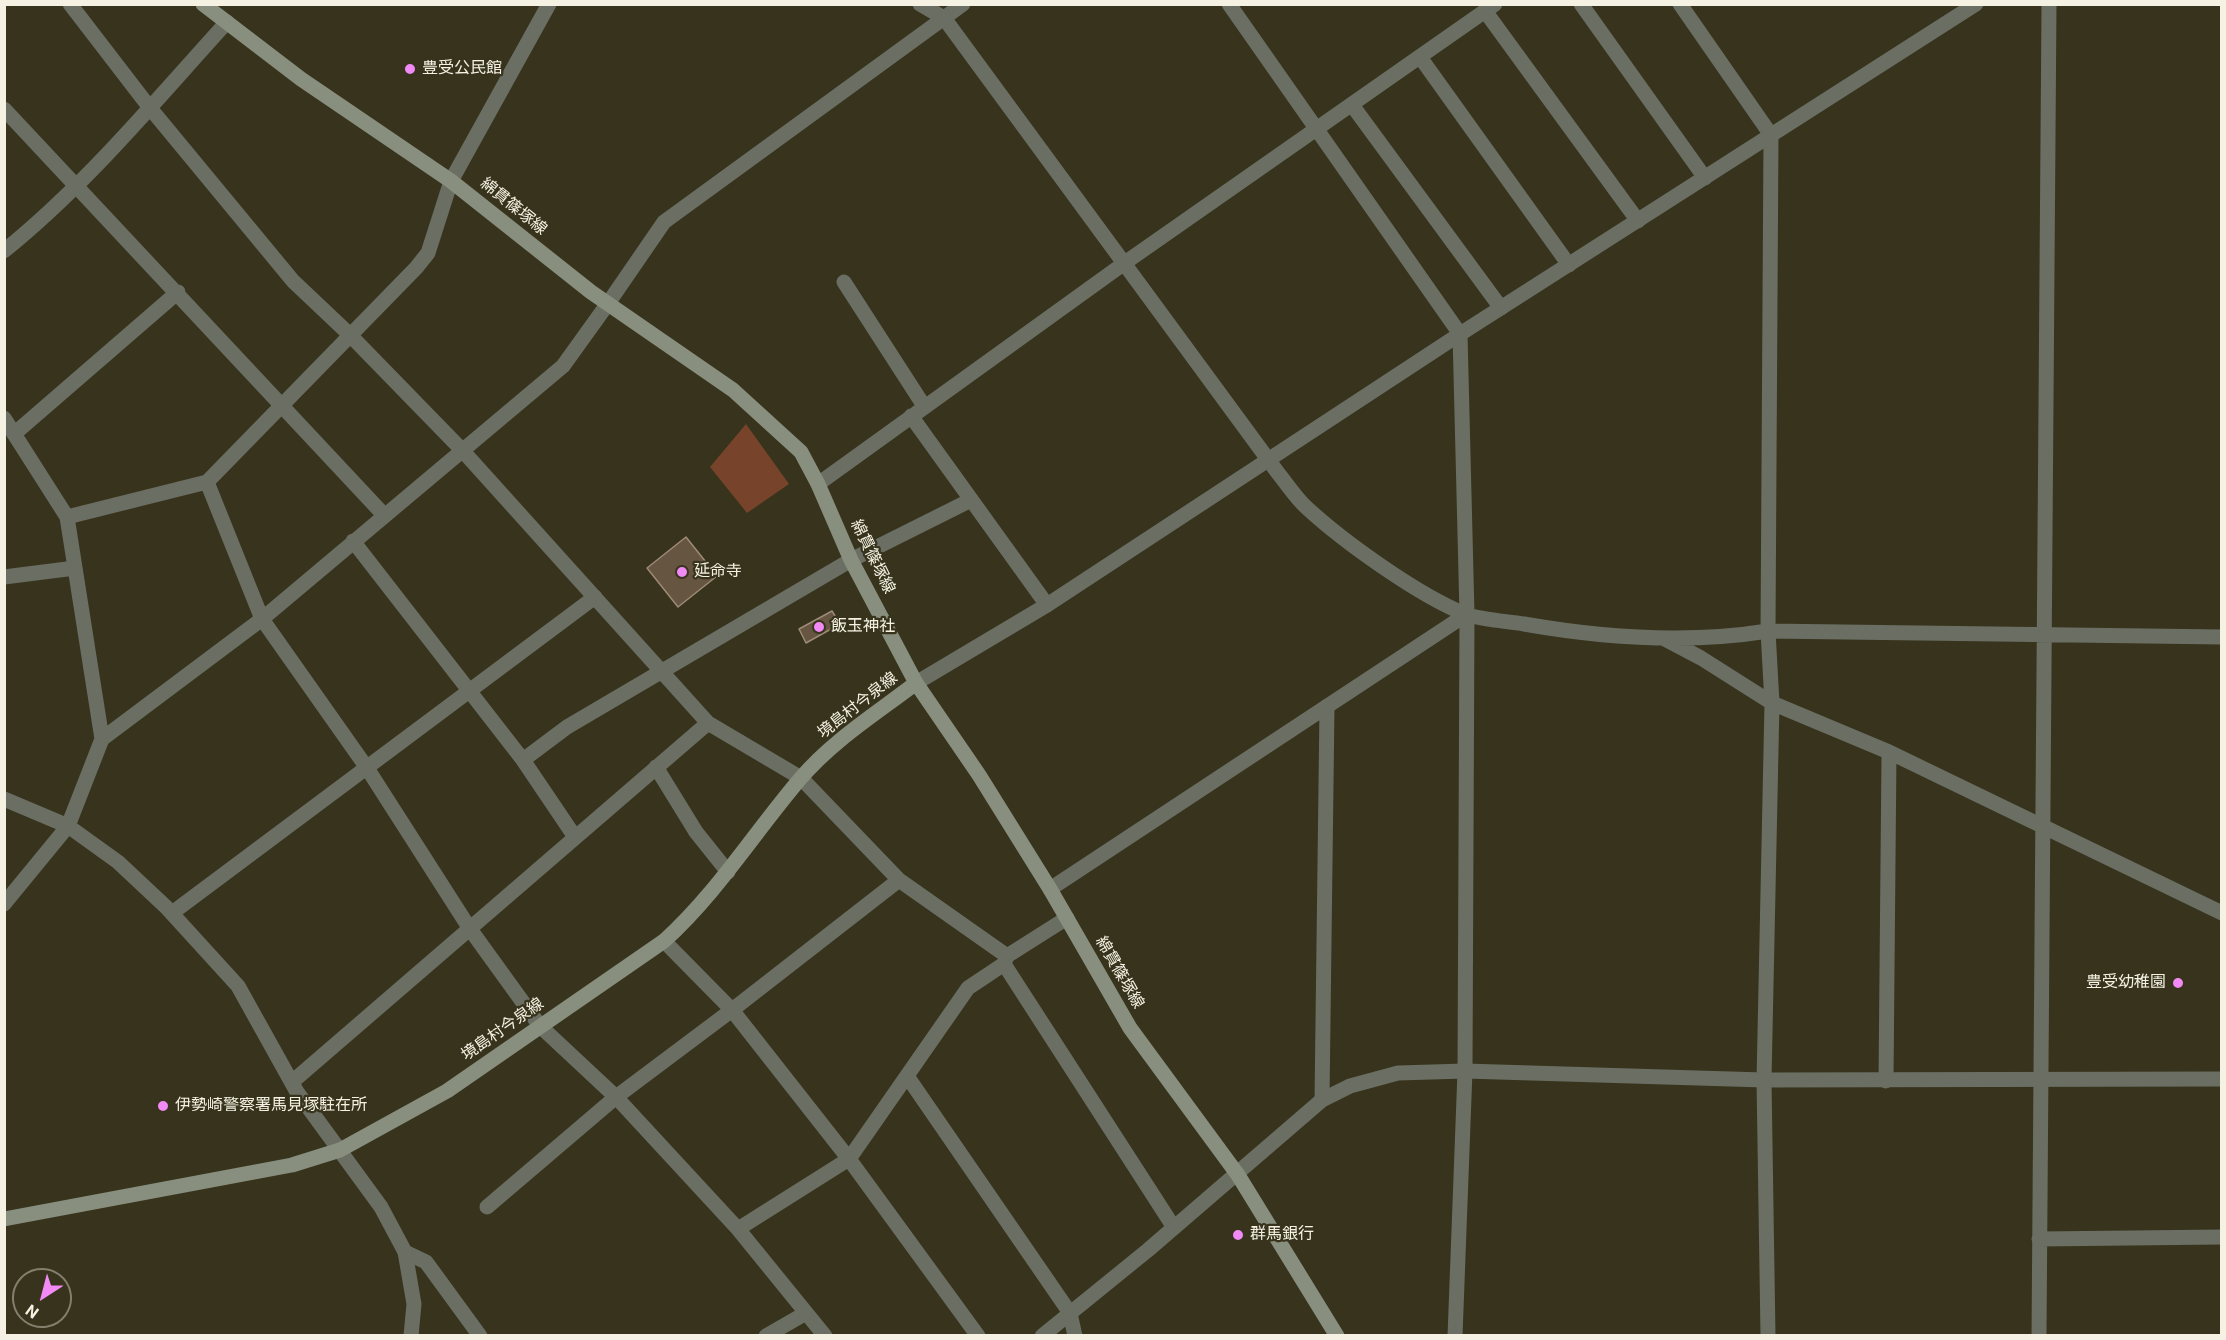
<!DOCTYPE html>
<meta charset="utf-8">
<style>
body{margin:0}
#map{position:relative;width:2226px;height:1340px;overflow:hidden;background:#37331c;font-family:Roboto,sans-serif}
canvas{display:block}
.frame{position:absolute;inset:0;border:6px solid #f5f2e4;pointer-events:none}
.north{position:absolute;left:12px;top:1268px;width:60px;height:60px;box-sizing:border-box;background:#37331c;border:2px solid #837f6c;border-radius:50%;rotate:216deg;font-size:16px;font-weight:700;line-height:24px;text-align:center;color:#f5f2e4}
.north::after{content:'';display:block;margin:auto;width:21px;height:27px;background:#f18af4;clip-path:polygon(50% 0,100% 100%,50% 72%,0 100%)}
</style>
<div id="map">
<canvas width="2226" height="1340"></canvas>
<div class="frame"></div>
<div class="north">N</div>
</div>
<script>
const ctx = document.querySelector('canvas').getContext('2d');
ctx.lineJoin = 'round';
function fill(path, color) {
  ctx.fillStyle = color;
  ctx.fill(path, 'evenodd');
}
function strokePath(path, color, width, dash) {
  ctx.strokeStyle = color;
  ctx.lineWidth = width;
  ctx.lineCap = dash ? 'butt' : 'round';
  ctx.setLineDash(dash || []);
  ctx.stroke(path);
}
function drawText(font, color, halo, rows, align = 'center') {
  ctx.font = font + ' Roboto,"Noto Sans JP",sans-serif';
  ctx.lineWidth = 4.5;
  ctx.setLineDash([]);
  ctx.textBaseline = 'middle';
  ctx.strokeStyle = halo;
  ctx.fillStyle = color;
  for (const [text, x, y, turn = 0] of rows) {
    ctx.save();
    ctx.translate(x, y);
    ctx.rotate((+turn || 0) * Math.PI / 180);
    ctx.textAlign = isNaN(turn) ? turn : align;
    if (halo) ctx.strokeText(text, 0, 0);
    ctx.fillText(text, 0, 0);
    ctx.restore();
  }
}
const green = new Path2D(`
 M746,424L789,484L747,513L710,467Z`);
const building = new Path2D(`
 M686,537L717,576L678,607L647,568Z
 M832,611L840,624L806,643L799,629Z`);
const minor = new Path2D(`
 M70,4L150,108L293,281L349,334L462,450L708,723L801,778L899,880L1007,956
 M549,4L451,181L428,253L416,268L207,482L262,619L367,768L470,929L540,1026L616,1097L738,1229L825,1336
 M920,4L944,18L1278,473C1287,484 1296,498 1307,508C1344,542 1418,595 1465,614C1483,620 1505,621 1524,624C1604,638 1687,644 1768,631L2222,637
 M1229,4L1460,334L1467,614L1465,1071L1455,1336
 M1581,4L1705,178
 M1680,4L1771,135L1768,631L1772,703L1764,1080L1768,1336
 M1485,11L1638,221
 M944,18L963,4
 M1420,57L1569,265
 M1352,105L1501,308
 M4,109L384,515
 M4,251C87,184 155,101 227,22
 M844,282L924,406
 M911,416L1047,605
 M4,418L67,517L102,739L68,826L4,904
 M14,434L178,292
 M818,484L1126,262L1495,4
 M67,517L207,482
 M353,541L523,760L575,837
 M4,577L75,568
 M1665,639L1701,658L1772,703L1889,752L2222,913
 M102,739L262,619L563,366L609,302
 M523,760L567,727L851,560L971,500
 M656,767L696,832L728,872
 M1050,889L1467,614
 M172,913L595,597
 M664,941L732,1010L849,1159L978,1336
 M1004,964L1171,1223
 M907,1076L1070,1313L1075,1336
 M1886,1081L1889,752
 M292,1082L708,723
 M1322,1100L1327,706
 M487,1207L616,1097L732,1010L899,880
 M738,1229L849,1159L968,988L1004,964L1007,956L1067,918
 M2039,1239L2222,1237
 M405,1252L426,1262L480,1336
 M766,1336L806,1313
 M2039,1336L2049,4`);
const tertiary = new Path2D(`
 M609,302L664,222L944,18
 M916,683L1047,605L1460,334L1976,4
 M4,799L68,826L118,862L166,907L238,986L297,1092L381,1207L405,1252L414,1304L411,1336
 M1042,1336L1148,1250L1322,1100L1350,1086L1398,1073L1465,1071L1764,1080L2222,1079`);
const secondary = new Path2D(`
 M203,4L301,79L451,181L591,292L733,390L801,452L818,484L851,560L916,683L979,775L1050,889L1130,1028L1238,1175L1337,1336
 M4,1219L292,1165L340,1150L447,1091L664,941C717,893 754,833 800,779C832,741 877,713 916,683`);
const markers = [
 [410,69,6,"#f18af4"],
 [682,572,6,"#f18af4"],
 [819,627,6,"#f18af4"],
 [2178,983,6,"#f18af4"],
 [163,1106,6,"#f18af4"],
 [1238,1235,6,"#f18af4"]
];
const poiNames = [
 ["豊受公民館",422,69],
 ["延命寺",694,572],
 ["飯玉神社",831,627],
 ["豊受幼稚園",2166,983,"right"],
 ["伊勢崎警察署馬見塚駐在所",175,1106],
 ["群馬銀行",1250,1235]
];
const streetNames = [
 ["綿貫篠塚線",513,207,39],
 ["綿貫篠塚線",872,557,64],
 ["境島村今泉線",858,706,-38],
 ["綿貫篠塚線",1119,973,60],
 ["境島村今泉線",503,1030,-35]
];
fill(green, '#77442b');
fill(building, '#665541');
strokePath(building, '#9d8b76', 1.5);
strokePath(minor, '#6a6e63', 15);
strokePath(tertiary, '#6a6e63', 15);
strokePath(secondary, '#888f7e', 15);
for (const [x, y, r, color] of markers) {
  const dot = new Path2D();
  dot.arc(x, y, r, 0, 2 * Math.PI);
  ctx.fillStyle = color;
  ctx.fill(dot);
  strokePath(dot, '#37331c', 2);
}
drawText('16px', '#f5f2e4', '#37331c', poiNames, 'left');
drawText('16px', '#f5f2e4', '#37331c', streetNames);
</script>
